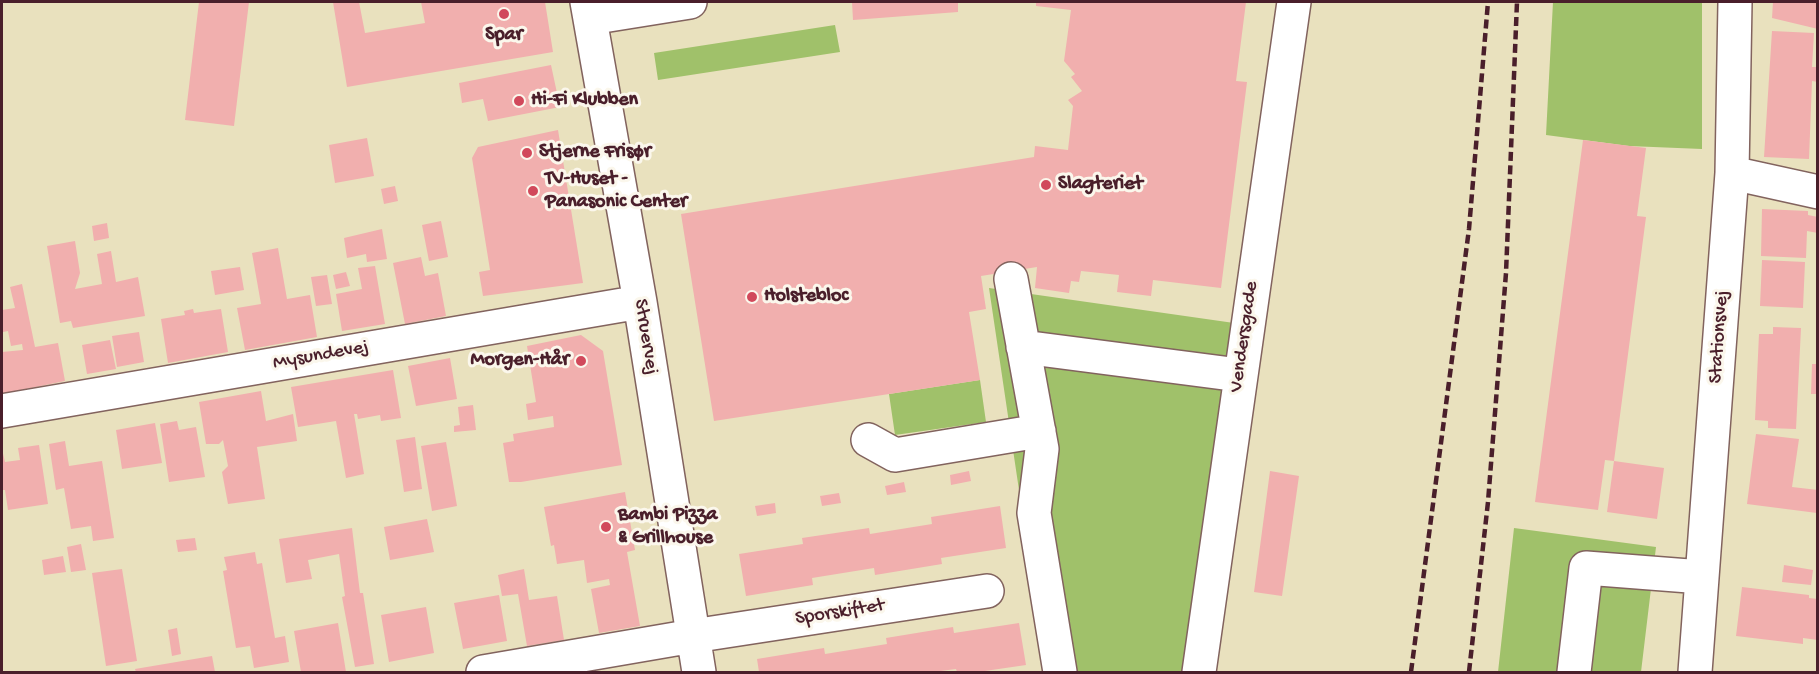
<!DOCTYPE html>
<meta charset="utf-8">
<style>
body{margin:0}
#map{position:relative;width:1819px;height:674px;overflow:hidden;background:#e9e1be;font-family:"Gochi Hand",sans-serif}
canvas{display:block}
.frame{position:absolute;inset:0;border:3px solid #4a1f2b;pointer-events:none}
</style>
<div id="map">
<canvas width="1819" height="674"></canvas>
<div class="frame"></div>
</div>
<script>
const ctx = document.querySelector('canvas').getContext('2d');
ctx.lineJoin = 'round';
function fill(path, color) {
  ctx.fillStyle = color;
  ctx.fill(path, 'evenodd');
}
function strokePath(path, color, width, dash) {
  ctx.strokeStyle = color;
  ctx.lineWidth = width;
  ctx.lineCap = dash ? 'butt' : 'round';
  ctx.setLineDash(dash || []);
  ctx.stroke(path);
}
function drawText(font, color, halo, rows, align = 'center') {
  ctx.font = font + ' "Gochi Hand",sans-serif';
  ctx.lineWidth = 6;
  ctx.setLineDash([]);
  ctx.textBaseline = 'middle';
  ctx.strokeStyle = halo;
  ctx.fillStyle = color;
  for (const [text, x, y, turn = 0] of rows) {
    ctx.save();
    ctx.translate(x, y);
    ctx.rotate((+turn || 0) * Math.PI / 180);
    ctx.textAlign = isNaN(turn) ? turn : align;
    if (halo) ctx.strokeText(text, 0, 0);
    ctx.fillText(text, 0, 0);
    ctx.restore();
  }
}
const green = new Path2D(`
 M1553,2H1702V149L1629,146L1546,135Z
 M835,25L840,52L658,80L654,53Z
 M989,288L1234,323L1184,672H1046Z
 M980,380L986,422L895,435L889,394Z
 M1514,528L1656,547L1641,672H1498Z`);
const building = new Path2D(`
 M199,2H249L234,126L185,120Z
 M333,2H359L365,33L425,23L421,2H545L553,52L347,87Z
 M852,2H958V12L853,20Z
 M1036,2H1246L1236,81L1247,82L1221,288L1153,280L1151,296L1117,292L1119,275L1081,271L1079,282L1071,281L1069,293L1035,288L1037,267L981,276L986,309L969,312L980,380L714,421L681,214L1034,157L1035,146L1068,150L1073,106L1068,100L1082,91L1071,77L1075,74L1064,61L1071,10L1036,6Z
 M1773,2H1818V29L1772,18Z
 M1772,31L1814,33L1812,67H1818V82L1812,81L1809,159L1764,157Z
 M551,65L560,107L488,121L483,99L462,103L459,83Z
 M558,130L583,283L483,296L479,272L490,270L472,158L478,147Z
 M367,138L374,176L335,183L329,145Z
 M1583,140L1646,148L1637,216L1646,217L1614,461L1605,460L1598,510L1535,502Z
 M395,186L398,201L384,204L381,189Z
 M1762,209L1808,211V215L1818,217V233L1807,231L1806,258L1761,256Z
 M441,221L448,257L429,261L422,225Z
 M107,223L109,238L94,241L92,226Z
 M382,229L387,259L367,262L366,254L347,258L344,238Z
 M75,241L80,273L75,289L102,284L97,254L111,251L116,282L138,277L145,316L73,328L71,321L60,323L47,246Z
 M278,248L287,299L310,295L317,337L245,350L237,308L261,304L252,253Z
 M421,257L425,276L438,273L446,316L405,324L393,263Z
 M1762,260L1805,262L1803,308L1760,306Z
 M375,266L385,324L342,331L336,294L362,289L358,268Z
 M240,267L244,290L215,295L211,271Z
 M346,272L350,286L336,289L333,275Z
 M327,275L332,304L316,306L311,277Z
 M22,284L35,347L58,343L65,381L2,394V352L23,350L22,344L11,346L8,331L3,332L2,310L15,308L10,287Z
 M193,309L194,313L221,309L228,352L168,363L161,319L185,315L184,311Z
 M1773,327L1801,328L1796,429L1768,428V421L1755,420L1759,334H1773Z
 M139,332L144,362L117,367L112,336Z
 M581,335L603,351L622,465L521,482H509L503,443L514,441L513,434L554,427L553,416L528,420L526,404L536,402L527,346Z
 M110,340L116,369L87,374L82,345Z
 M450,358L457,399L416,406L408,366Z
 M1812,364H1818V394H1811Z
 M393,370L401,418L381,421L380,415L358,419L357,414H354L364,474L346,478L336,421L298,427L291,387Z
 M261,391L266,421L293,414L297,441L257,447L265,499L228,504L222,472L228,466L223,440L219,444H206L199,402Z
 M473,405L476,430L454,432V426L460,425L458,407Z
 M177,421L179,430L196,427L205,477L169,482L160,424Z
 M155,423L162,463L122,469L116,430Z
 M1756,434L1799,439L1792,487L1818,490L1817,513L1747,504Z
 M415,437L422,489L404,492L396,440Z
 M65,441L69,466L102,461L114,538L93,541L91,526L71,529L64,488L56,490L49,444Z
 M446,442L457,506L432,511L421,446Z
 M39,445L48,504L8,510L5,490H2V449L5,462L20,460L18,448Z
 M1614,461L1664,468L1657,519L1607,512Z
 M969,471L971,481L951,485L950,475Z
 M1270,471L1299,476L1282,596L1254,592Z
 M904,482L906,492L887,495L885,486Z
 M625,492L635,550L627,552L640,626L599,633L591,589L610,585L609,579L587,583L584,560L557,564L554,545L551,546L544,507Z
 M839,493L841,503L822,506L820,496Z
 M775,503L776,513L757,516L755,506Z
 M1000,506L1006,548L941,558L942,564L875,575L874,568L812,578L813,585L746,596L739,554L803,544L802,538L869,528L870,534L932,524L931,517Z
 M427,519L434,552L390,560L384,527Z
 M352,528L360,593H363L374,664L355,667L342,597L345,596L339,554L308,560L312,579L286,583L279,539Z
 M195,538L197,550L178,552L176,540Z
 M81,544L86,570L71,572L67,547Z
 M255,552L257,564L262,563L275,638L285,636L289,662L254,668L250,646L236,648L223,571L227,570L224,557Z
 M63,556L66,572L44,575L42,560Z
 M1784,565L1813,570L1811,585L1782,582Z
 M122,569L137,661L106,666L92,573Z
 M524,569L529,600L557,596L564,640L527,646L518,594L502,596L498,575Z
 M1742,587L1809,595V598L1818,599V640L1803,638V644L1736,636Z
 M499,595L507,641L463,649L454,603Z
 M426,607L434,653L389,662L381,615Z
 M338,623L346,672H301L294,631Z
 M1019,623L1026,665L978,672H957L956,669L933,672H759L757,659L824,648L825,654L887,644L886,638L953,627L954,633Z
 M177,628L181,654L172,656L168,630Z
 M212,656L215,672H136L135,669Z`);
const minor = new Path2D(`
 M587,2L640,302L699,672
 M590,18L690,2
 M1732,173L1818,192
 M1011,279L1042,449L1034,513L1060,672
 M1023,347L1239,375
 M2,411L640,302
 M868,440L895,455L1039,431
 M483,672L693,636L987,591
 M1199,672L1294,2
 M1574,672L1586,568L1702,577
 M1695,672L1732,173L1735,2`);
const rail = new Path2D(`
 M1411,672L1469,229L1488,2
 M1469,672L1488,502L1506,273L1517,2`);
const markers = [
 [504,14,6,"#d1495b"],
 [519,101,6,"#d1495b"],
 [527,153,6,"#d1495b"],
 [1046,185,6,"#d1495b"],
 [533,191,6,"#d1495b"],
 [752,297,6,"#d1495b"],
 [581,361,6,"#d1495b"],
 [606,527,6,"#d1495b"]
];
const poiNames = [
 ["Spar",504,36,"center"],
 ["Hi-Fi Klubben",531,101],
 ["Stjerne Frisør",539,153],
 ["TV-Huset -",545,180],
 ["Panasonic Center",545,203],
 ["Slagteriet",1058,185],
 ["Holstebloc",764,297],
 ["Morgen-Hår",569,361,"right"],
 ["Bambi Pizza",618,516],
 ["& Grillhouse",618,539]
];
const streetNames = [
 ["Struervej",645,337,81],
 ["Vendersgade",1245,337,-82],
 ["Stationsvej",1720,337,-86],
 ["Mysundevej",321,356,-10],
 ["Sporskiftet",840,613,-9]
];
fill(green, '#a0c16a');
fill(building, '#f1afae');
strokePath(minor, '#82635e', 36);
strokePath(minor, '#fff', 33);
strokePath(rail, '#4a1f2b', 4.5, [9, 4.5]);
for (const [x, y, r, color] of markers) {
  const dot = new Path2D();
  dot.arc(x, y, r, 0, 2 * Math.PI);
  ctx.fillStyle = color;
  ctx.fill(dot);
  strokePath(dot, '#fbf7ec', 2);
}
drawText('bold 20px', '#4a1f2b', '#fbf7ec', poiNames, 'left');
drawText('20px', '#4a1f2b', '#fbf7ec', streetNames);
</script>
